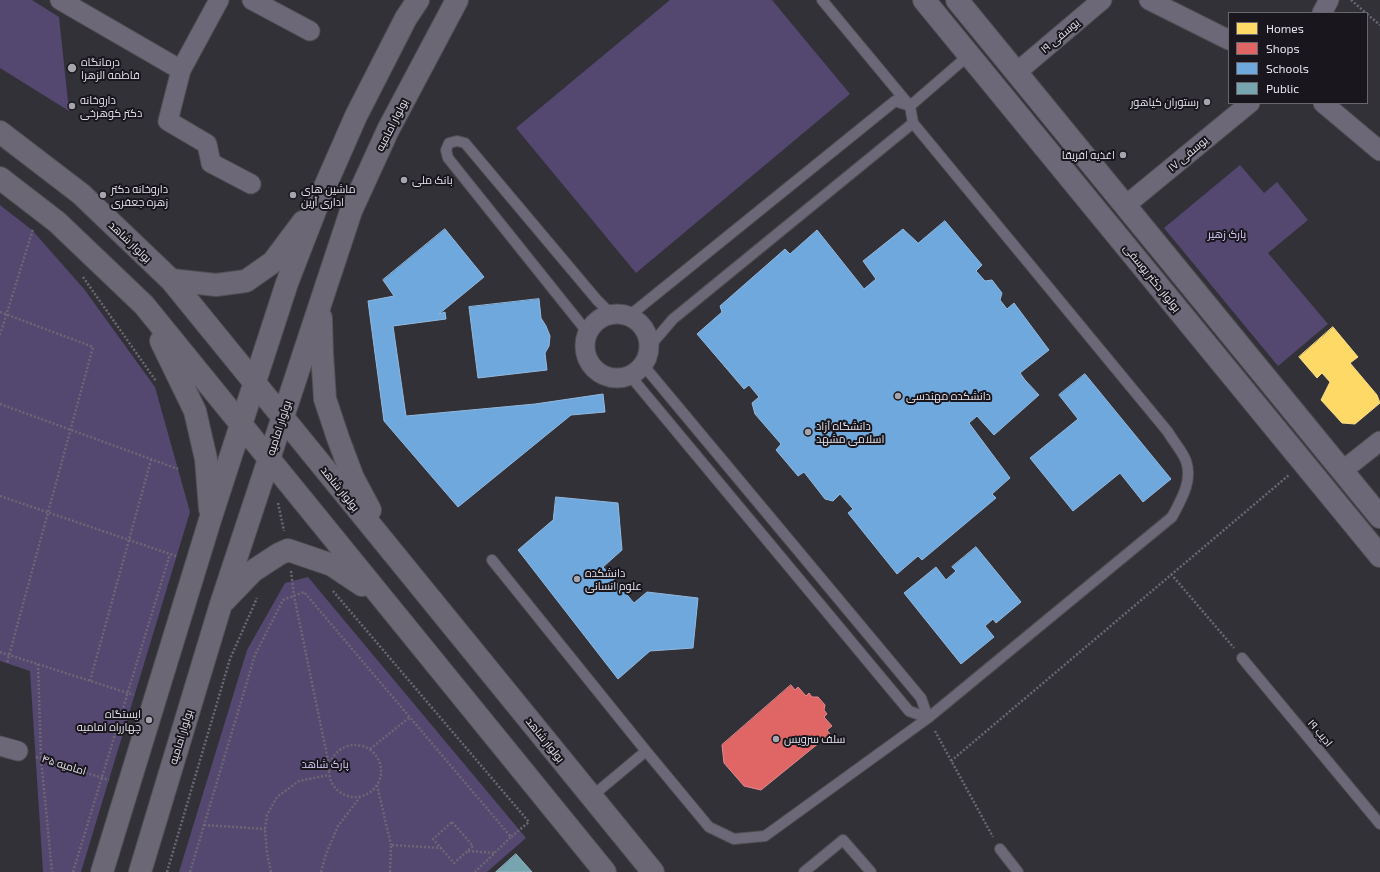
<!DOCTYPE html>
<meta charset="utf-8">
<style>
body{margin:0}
#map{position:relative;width:1380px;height:872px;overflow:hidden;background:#323137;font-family:"Exo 2",sans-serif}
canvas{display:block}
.legend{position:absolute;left:1228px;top:12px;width:140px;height:92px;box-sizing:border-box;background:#19171d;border:1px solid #6a686f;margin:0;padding:5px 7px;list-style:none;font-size:12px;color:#e4e2eb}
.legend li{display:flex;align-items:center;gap:8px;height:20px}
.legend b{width:20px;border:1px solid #6a686f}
</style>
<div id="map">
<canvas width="1380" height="872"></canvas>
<ul class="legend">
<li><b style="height:11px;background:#ffd966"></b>Homes</li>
<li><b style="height:11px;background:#e06666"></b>Shops</li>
<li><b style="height:11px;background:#6fa8dc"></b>Schools</li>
<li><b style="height:11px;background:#76a5af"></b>Public</li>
</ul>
</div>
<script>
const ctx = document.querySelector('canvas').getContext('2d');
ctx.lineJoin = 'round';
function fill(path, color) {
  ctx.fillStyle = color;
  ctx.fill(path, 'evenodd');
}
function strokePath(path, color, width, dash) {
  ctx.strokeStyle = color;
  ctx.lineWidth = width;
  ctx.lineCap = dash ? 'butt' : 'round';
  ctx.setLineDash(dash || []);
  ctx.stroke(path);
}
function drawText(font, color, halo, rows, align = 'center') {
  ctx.font = font + ' "Exo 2",Cairo,sans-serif';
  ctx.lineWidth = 4;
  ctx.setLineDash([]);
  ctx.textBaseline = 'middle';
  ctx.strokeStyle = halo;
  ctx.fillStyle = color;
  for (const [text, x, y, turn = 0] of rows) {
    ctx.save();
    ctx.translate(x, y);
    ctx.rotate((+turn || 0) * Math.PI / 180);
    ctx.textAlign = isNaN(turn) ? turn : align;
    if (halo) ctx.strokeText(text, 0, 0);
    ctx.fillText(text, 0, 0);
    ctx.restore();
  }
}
const green = new Path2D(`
 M0,0H32L59,17L69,111L0,68Z
 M670,0H772L850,94L636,273L516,128Z
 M1240,165L1264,193L1277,182L1308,220L1268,253L1328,324L1278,366L1164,228Z
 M0,205L32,230L84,289L155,387L190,512L81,872H43L30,671L0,661Z
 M308,577L526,838L487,872H179L247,650L285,583Z`);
const homes = new Path2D(`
 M1333,327L1358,357L1350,363L1377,395L1380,403L1355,424L1342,423L1321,400L1330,382L1322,373L1317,378L1299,357Z`);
const shops = new Path2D(`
 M791,685L795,690L798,687L806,696L809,693L812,697H818L825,705L824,710L827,714L824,717L832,726L827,730L830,734L761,790L744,786L724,763L722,745Z`);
const schools = new Path2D(`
 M945,221L982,265L976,271L985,281L992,280L1002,293L1000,300L1007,309L1014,303L1049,350L1020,373L1025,380L1039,395L994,435L977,416L969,423L1010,478L992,494L996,498L922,560L918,556L897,574L848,513L853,509L840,494L833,501L825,499L804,472L798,476L776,450L781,444L755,414L752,403L759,397L749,385L744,389L697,334L722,312L720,306L785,249L790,254L817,230L864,289L876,279L863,261L903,229L918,243Z
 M445,229L484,277L439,314L445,312L446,319L393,326L406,416L535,404L603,394L605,412L571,415L458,507L384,421L368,301L394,296L383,280Z
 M539,299L541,318L546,326L550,336L549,346L545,353L547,370L478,378L469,307Z
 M1085,374L1171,479L1143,502L1120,473L1073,511L1030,458L1078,419L1059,395Z
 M556,497L618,503L622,550L603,567L634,603L647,592L698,598L693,648L650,651L618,679L518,550L553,520Z
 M976,547L1021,602L996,623L993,619L985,626L994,637L961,664L904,593L936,567L946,580L956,571L952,567Z`);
const public = new Path2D(`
 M516,854L532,872H496Z`);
const path = new Path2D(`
 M1351,0L1366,13
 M1367,14L1380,25
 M83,277L156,381
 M0,312L93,347L7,663
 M0,335L33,229
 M0,404L178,469
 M0,496L176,556
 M278,503L284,531
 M291,571L294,596L329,765
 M1171,574L1234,648
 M333,591L529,822L511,837
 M0,652L134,695
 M38,664L41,758L52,872
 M90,681L151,460
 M935,731L993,837
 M329 771a26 26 0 1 1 52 0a26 26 0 1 1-52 0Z
 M370,749L410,717
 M36,757L109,780
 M951,761L1289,475
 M377,785L391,845
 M452,822L473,846L454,863L433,839Z
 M204,825L265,829
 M468,851L495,853
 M73,872L170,554
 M167,872L230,659L257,598
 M190,872L255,655L283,600L304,592L511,837L475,872
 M271,872L267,853L265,829L267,815L277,797L299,781L329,775
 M321,872L326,854L338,826L360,797
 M390,872L391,845L441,848`);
const service = new Path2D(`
 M910,106L969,55
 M629,316L895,101L910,106
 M588,333L448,158L446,150L449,143L457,141L465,143L597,300L611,314
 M649,347L673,319L913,123
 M644,363V366L921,698L928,718
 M615,377L632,378L909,711L928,718
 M492,560L646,751L709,827L734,839L765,836L928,718L1172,517C1181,500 1193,481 1186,461C1183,452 1173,441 1168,432L913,123L910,106L822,0
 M1242,658L1380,824
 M591,797L646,751
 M1000,849L1018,872
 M804,872L843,840L871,872`);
const minor = new Path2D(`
 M60,0L181,70
 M219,0L181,70L168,121L207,144L211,163L251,184
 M252,0L310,31
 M1149,0L1229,40
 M1322,13L1329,0
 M1017,72L1102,0
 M1323,103L1380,151
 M1126,205L1250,103
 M585 346a32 32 0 1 1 64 0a32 32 0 1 1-64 0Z
 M1342,471L1380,441
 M0,746L18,751`);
const tertiary = new Path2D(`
 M924,0L1380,556
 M957,0L1380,517`);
const primary = new Path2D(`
 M0,132L81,194L171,280L653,872
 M0,178L57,222L144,305L605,872
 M171,280L216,285L246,281L273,262L303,222
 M321,318L322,353L325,399L338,438L353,478L370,510
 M161,341L195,411L206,459L210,509
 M225,600L253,571L279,554L288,550L332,565L362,585
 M102,872L210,520L287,283L320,198L356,116L406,18L418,0
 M140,872L221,604L351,211L388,130L457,0`);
const markers = [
 [72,68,5,"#a6a4ac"],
 [1207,102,4,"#a6a4ac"],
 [72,106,4,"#a6a4ac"],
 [1123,155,4,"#a6a4ac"],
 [404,180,4,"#a6a4ac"],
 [103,195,4,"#a6a4ac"],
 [293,195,4,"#a6a4ac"],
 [898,396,4,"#a6a4ac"],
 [808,432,4,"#a6a4ac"],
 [577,579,4,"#a6a4ac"],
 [149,720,4,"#a6a4ac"],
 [776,739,4,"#a6a4ac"]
];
const streetNames = [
 ["یوسفی ۱۹",1060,36,-40],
 ["بولوار امامیه",392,125,-63],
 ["یوسفی ۱۷",1188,154,-40],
 ["بولوار شاهد",130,242,44],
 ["بولوار دکتر یوسفی",1152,278,51],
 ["بولوار امامیه",279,428,-72],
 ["بولوار شاهد",340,489,51],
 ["ادیب ۱۹",1320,733,50],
 ["بولوار امامیه",181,737,-73],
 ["بولوار شاهد",545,740,51],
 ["امامیه ۴۵",64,765,17]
];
const poiNames = [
 ["درمانگاه",81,62],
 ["فاطمه الزهرا",81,75],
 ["داروخانه",80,100],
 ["دکتر کوهرخی",80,113],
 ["رستوران کیاهور",1199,102,"right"],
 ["اغذیه افریقا",1115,155,"right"],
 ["بانک ملی",412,180],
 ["داروخانه دکتر",111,189],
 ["زهره جعفری",111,202],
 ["ماشین های",301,189],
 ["اداری آرین",301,202],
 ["دانشکده مهندسی",906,396],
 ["دانشگاه آزاد",816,426],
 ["اسلامی مشهد",816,439],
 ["دانشکده",585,573],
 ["علوم انسانی",585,586],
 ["ایستگاه",141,714,"right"],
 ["چهارراه امامیه",141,727,"right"],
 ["سلف سرویس",784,739]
];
const parkNames = [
 ["پارک زهیر",1227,234],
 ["پارک شاهد",325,764]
];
fill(green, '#544770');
fill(homes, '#ffd966');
strokePath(homes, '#f7dc8e', 1);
fill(shops, '#e06666');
strokePath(shops, '#e18b8e', 1);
fill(schools, '#6fa8dc');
strokePath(schools, '#92b9e0', 1);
fill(public, '#76a5af');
strokePath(public, '#97b7c1', 1);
strokePath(service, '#4f4e53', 12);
strokePath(minor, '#4f4e53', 21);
strokePath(tertiary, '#4f4e53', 24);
strokePath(primary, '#4f4e53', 24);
strokePath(path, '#6b6873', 2.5, [2, 2]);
strokePath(service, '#6d6877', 10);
strokePath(minor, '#6d6877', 19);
strokePath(tertiary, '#6d6877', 22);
strokePath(primary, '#6b6775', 22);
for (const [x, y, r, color] of markers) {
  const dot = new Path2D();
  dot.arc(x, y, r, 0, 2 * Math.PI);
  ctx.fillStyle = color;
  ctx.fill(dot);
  strokePath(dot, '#19171d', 1.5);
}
drawText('11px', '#e4e2eb', '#19171d', streetNames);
drawText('11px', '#e4e2eb', '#19171d', poiNames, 'left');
drawText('11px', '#dacefb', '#19171d', parkNames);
</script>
